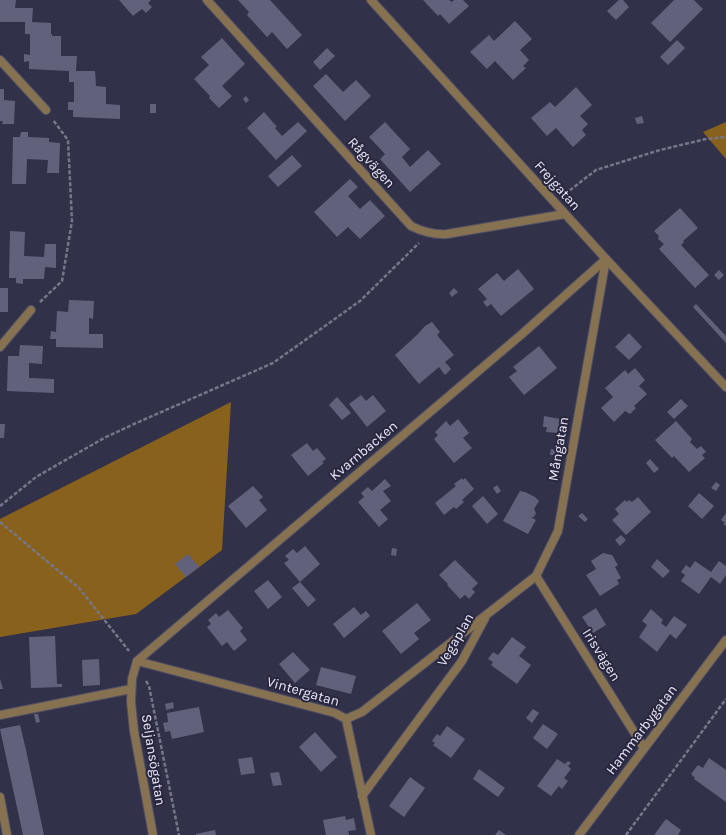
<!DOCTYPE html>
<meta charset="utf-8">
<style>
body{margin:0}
canvas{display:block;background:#32314a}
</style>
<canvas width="726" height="835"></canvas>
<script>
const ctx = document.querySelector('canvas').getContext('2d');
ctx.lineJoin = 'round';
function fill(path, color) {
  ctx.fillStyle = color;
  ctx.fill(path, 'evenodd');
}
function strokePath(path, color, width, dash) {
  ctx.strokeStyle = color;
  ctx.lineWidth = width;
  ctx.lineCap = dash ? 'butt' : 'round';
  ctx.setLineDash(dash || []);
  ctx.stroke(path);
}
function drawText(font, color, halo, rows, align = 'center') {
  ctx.font = font + ' Karla,sans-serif';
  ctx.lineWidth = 4;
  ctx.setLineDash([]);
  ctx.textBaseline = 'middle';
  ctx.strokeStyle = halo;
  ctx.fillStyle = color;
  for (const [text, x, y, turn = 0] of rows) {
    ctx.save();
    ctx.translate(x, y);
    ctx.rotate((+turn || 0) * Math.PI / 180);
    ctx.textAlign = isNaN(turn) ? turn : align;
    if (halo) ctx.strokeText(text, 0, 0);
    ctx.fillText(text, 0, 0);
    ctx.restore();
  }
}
const forest = new Path2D(`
 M726,122V159L703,132Z
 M231,402L222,550L136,614L0,637V519Z`);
const building = new Path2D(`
 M0,0H16L15,8H33L32,22L51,23V34H52V36H61V56H77L76,71H95L96,86L106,87V104L120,105V119L73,117V110H68V102H74V82H69V71L29,69V61L24,62V54L30,55V34H25V22H0Z
 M119,0H151L148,3L152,7L146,13L142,9L133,16Z
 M238,0H270L302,35L287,49L272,32L267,37L247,15L249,12Z
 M423,0H449L452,2L454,0H463L469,6L449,24L440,14L438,16Z
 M619,0H623L629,7L616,20L607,11Z
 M674,0H694L703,9L670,42L651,23Z
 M515,21L532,39L520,50L529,60L523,66L526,68L513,80L495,61L487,69L470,52L489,35L494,41Z
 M222,38L245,64L222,86L232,96L219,108L209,98L210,96L194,79L209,65L201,57Z
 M677,40L685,48L668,65L660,57Z
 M327,48L335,56L320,70L313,62Z
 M326,74L343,92L356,80L371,96L345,121L313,86Z
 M576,87L592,105L580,116L588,124L582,130L586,135L573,147L556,128L547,136L531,118L550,102L555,107Z
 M0,89H4V100L15,101L14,124H2L3,121H0Z
 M246,96L249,100L246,103L243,99Z
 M150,104H156V113H150Z
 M264,112L277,127L275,128L282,136L298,122L307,131L276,160L247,128Z
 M642,116L644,123L637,124L635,118Z
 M385,122L410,149L402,157L410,167L428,150L441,164L410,192L380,159L385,154L369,137Z
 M21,132H28V137L49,138V142L60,143L59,173H47L48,160L27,159L26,184H12L13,137H20Z
 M292,155L302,166L278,187L268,176Z
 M350,179L358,187L348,196L360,209L370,200L385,216L360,239L348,227L337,237L314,212Z
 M680,208L698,228L683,241L684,242L681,245L709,275L695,288L659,249L664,244L658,239L659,236L654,231Z
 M10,231L25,232L24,256L44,257L45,244H56V268L45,267L44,279H23V284L16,283V278H9Z
 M518,269L534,289L501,316L491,304L487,307L483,302L487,299L478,289L497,273L504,281Z
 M719,270L724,275L719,280L714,275Z
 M0,288H8V312H0Z
 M454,288L458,292L452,297L449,293Z
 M69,300L94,301L93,319L89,318V334H103V348L56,347V339H50L51,331L56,332L57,311L68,312Z
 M696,304L726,336V343L693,307Z
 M432,322L440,332L437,335L454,355L445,362L451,369L445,375L439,367L419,384L395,355L418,334L425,326Z
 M629,333L642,347L629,360L615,347Z
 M20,345L43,346L42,364L29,363V378L54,379V393L7,391L8,356H19Z
 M539,346L557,368L524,395L509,377L517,371L513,367Z
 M635,368L645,380L639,386L647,394L634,406L636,408L630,414L625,411L614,422L601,408L613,397L605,388L625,370L628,374Z
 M361,395L366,401L373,395L386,411L367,427L349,404Z
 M337,397L351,413L342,420L329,405Z
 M681,399L688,406L674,419L667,412Z
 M544,416L560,419L558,433L546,432L547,427H543Z
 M458,419L469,433L463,438L472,448L454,463L434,439L438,435L435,432L446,421L450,426Z
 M676,421L692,439L690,442L697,449L701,446L706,452L702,455L705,458L689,472L674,456L672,458L655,440Z
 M0,424H5L4,438H0Z
 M307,443L313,451L317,448L326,459L322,462L324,463L308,476L291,455Z
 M551,449L556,450L555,455H550Z
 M650,459L659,469L654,473L646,463Z
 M462,478L463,480L465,478L474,489L462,500L464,502L456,509L454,507L444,515L435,503L456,486L454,484Z
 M385,479L391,486L383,491L391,501L380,510L388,519L379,527L358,502L364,497L361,493L368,487L372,491Z
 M716,482L720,485L716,491L711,488Z
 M497,485L501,491L497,494L493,488Z
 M253,486L263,497L259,500L267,510L246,528L228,506Z
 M520,491L525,492L535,497L539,501L534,509L536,513L534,517H531L536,520L528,534L503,521Z
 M699,493L714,506L702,519L688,506Z
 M483,496L498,514L487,524L472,506Z
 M638,497L651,512L626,535L612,520L619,514L615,509L625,500L627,502L629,500L632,502Z
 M582,513L588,519L585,522L578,516Z
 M726,513V526L723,524L725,523L721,520Z
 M621,535L626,540L620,546L615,540Z
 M305,546L320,564L300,582L316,600L308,607L292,588L300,582L284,563L289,560L285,556L293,549L297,553Z
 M392,548L397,549L396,556L391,555Z
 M603,553L612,555L618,565L615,567L621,578L617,580L619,584L600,596L586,575L596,569L591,561Z
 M188,554L199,567L186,577L175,564Z
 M657,559L670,571L663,578L651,567Z
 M455,560L478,583L472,589L475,592L469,599L465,595L460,599L447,585L448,584L439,575Z
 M695,561L711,572L719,561L726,566V575L720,584L711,577L699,594L681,581L685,575L681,572L686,565L690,568Z
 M268,580L282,597L268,609L254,591Z
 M417,603L431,620L414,633L419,639L401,654L382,631Z
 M354,607L361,615L366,611L370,616L344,638L333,624Z
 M596,608L606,625L593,633L582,617Z
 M651,609L663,620L661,623L666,627L674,616L687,625L676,639L670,634L657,652L639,637L647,625L642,621Z
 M228,610L243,628L240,631L247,640L234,651L227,642L222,646L207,627L211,624L208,620L216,613L219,617Z
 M55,636L57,684H62V687L31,688L29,637Z
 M512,637L526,647L519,656L531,665L517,684L491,665L493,662L488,659L493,652L498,655Z
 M293,652L310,670L295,683L279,664Z
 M99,659L100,685L83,686L82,660Z
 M321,667L356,676L351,694L316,685Z
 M0,679L3,689H0Z
 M173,702L174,708L166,710L165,704Z
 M199,707L204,732L172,739L170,731L165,732L163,723L168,722L167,713Z
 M533,709L539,713L532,723L526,718Z
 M34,714H38L40,722L36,723Z
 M543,724L558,734L547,749L533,738Z
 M20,725L26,750L44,835H23L0,729Z
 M447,726L465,739L451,758L433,745L435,743L432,741L437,734L440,736Z
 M315,732L337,757L321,772L299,747Z
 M252,757L255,773L241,775L238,759Z
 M709,758L726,770V802L694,779L695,778L691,774L698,765L703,768Z
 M557,759L565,764L568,761L571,763L568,766L571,769L564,778L568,781L562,789L559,786L551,796L537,786Z
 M479,769L505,788L498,797L473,779Z
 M279,772L282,785L273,786L270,773Z
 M410,777L425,788L404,817L389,806Z
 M345,816L346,820L354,818L356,830L348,831L349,835H326L323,820Z
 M666,819L681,830L678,835H654Z
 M215,830L216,835H196V834Z
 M499,830L506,835H495Z`);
const path = new Path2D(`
 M565,194L596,170L660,150L706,139L726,137
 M40,302L62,281L72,221L68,140L53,120
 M0,506L36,477L104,438L134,424L273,363L360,301L419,243
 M0,522L79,588L129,651
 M146,681L149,686L179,835
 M626,835L726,699`);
const street = new Path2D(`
 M207,0L411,226C423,232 433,235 447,234L565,214
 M371,0L606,259L726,387
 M0,60L46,110
 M0,347L31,310
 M536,576L644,748
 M137,661L522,334L606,259
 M137,661L335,713L346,719L371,835
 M137,661L132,679L131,702L134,731L153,835
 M0,715L131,689
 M346,719L362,712L536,576L558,531L606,259
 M362,796L462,661L485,618
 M0,797L7,835
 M579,835L726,640`);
const streetNames = [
 ["Rågvägen",371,163,48],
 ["Frejgatan",557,186,48],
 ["Mångatan",559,449,-80],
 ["Kvarnbacken",364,451,-40],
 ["Vegaplan",456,640,-60],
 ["Irisvägen",601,655,58],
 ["Vintergatan",303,692,16],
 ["Hammarbygatan",642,730,-53],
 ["Seljansögatan",153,760,81]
];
fill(forest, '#88621d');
fill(building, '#61617c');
strokePath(street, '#4f4e66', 10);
strokePath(path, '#76768b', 2.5, [4, 2]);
strokePath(street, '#867150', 8);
drawText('14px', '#e9e9f9', '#28273f', streetNames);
</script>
